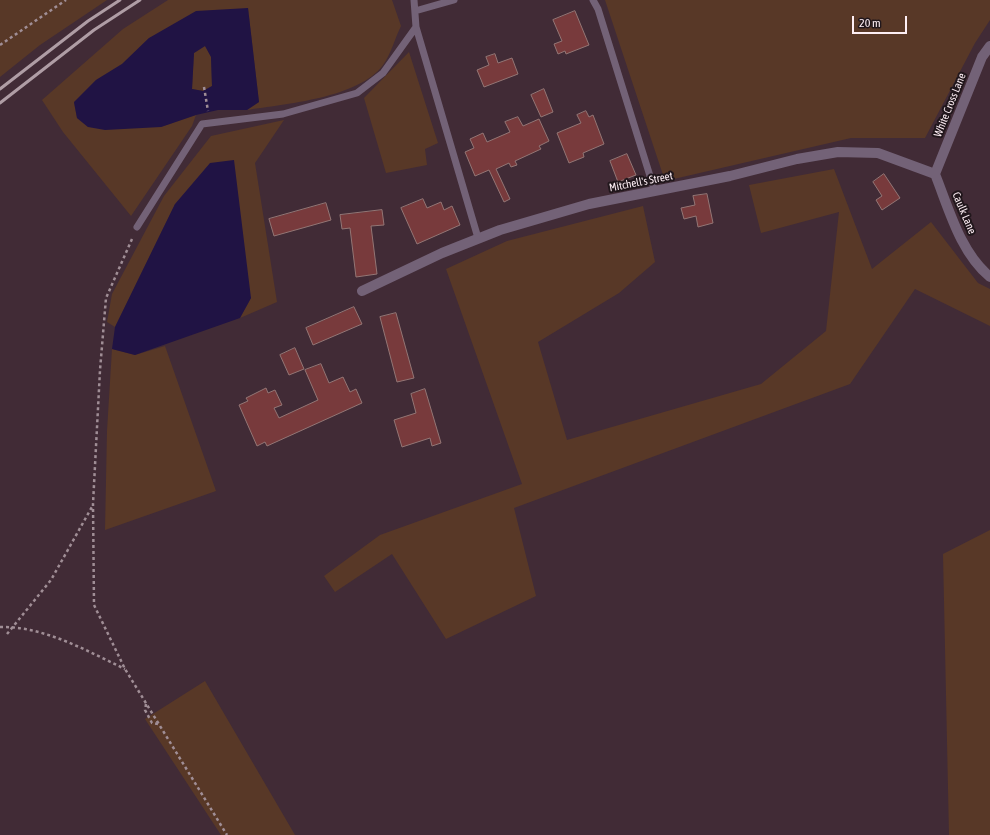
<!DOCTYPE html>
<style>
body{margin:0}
#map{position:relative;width:990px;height:835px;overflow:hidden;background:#412b36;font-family:"Asap Condensed",sans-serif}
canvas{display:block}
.scale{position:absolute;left:852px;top:16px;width:55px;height:18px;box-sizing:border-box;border:2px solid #fdeef4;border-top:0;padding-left:5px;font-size:12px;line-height:14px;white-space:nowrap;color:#fdeef4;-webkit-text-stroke:3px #21171c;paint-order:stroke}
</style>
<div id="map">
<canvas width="990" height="835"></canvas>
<div class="scale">20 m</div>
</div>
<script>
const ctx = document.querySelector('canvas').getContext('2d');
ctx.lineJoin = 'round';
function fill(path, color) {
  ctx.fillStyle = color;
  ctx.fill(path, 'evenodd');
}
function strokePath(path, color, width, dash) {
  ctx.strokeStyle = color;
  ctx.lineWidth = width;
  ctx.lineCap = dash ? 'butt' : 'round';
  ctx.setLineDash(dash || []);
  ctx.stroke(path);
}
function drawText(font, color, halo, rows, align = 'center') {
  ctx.font = font + ' "Asap Condensed",sans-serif';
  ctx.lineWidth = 4;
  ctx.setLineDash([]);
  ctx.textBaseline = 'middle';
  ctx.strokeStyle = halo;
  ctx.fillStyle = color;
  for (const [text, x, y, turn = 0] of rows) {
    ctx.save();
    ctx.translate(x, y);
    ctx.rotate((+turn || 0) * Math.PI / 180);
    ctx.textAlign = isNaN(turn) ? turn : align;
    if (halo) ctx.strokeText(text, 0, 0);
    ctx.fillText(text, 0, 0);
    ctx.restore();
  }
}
const green = new Path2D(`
 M0,0H107L40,45L0,77Z
 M168,0H392L401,26C395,38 391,54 383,65C359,98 285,104 247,110L259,102L248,8L149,38L122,64L96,80L74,103L77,118L88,127H161L196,115L192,126L131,216L63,132L42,100L123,29Z
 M605,0H990V20L975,43L925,138H851L665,181Z
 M205,46L211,56L212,86L203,91L192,89L194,53Z
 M409,52L438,143L425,149L427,165L386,173L364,98Z
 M284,120L255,163L277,302L240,318L251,298L175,204L115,327L107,322L112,294L164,196L211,136Z
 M834,169L872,269L931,222L978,283L990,289V326L915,289L850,384L514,508L536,596L446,639L392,554L335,592L324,576L380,535L522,484L446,269L507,241L643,206L655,262L619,293L538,342L567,440L761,384L826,331L839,212L761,233L749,185Z
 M165,346L216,491L105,530L107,431L112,349L135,355Z
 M990,530V835H949L943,554Z
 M205,681L295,835H221L145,719Z`);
const water = new Path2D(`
 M248,8L259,102L247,110H218L196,115L161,127L105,130L88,127L77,118L74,102L96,80L122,64L149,38L196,11ZM205,46L211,57L212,86L203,91L192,89L194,53Z
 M234,160L251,298L240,318L135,355L112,349L115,327L175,204L210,163Z`);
const building = new Path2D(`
 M575,11L589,45L566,54L565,51L558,54L554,44L562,41L553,20Z
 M495,54L498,63L512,58L518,74L484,87L477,70L489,65L486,57Z
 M544,89L553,112L541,117L531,95Z
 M586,111L589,117L593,115L604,144L583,153L584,157L569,163L557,133L581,123L577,115Z
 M518,117L523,126L539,119L549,141L539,146L541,149L515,161L517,165L511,167L509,163L496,169L510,199L504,202L489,170L475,176L465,152L474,148L470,139L483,133L487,142L510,132L505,122Z
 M627,154L636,175L618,182L610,161Z
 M884,174L900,198L882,210L876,200L882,196L873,182Z
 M707,194L713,223L698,227L696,216L684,219L681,208L695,205L693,196Z
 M423,199L427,208L441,202L444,210L452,206L460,225L417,244L401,208Z
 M326,203L331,220L274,236L269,219Z
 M382,210L384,225L371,226L377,274L356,277L350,228L342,229L340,215Z
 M354,307L362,324L313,345L306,328Z
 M396,313L414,378L397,382L380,317Z
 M295,348L304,369L289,375L280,355Z
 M321,364L329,383L343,377L350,392L356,389L362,403L267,446L265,442L257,446L239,405L248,401L246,398L266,388L268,393L275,390L282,405L274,408L279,418L318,400L305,370Z
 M425,389L441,443L432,446L430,438L402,447L394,420L416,413L411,394Z`);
const path = new Path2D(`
 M0,45L66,0
 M204,87L208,111
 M132,239L106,298L100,370L93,504L94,605L125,669L227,835
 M0,627C44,626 87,651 125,669
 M7,634L51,580L93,505
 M146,704L145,710L152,723L158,724`);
const lane = new Path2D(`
 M593,0L598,9L655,192
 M415,11L454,0
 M416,27L478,238
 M137,227L202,124L283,114L357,93L383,73L416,27L414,0`);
const street = new Path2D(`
 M935,174L982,57L990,46
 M935,174C949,209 960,252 990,277
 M362,291L442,253L500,230L589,204L730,176L797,159L838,152L878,153L935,174`);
const rail = new Path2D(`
 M0,89L88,21L120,0
 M0,103L94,30L140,0`);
const streetNames = [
 ["White Cross Lane",950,105,-68],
 ["Mitchell's Street",641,182,-11],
 ["Caulk Lane",964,213,67]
];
fill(green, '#583827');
fill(water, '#201344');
fill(building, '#783a3c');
strokePath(building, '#937675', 1);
strokePath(path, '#a08e96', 2.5, [3, 3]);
strokePath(lane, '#736277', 7);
strokePath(street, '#736277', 10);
strokePath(rail, '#af9da5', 3);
drawText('11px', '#fdeef4', '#21171c', streetNames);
</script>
